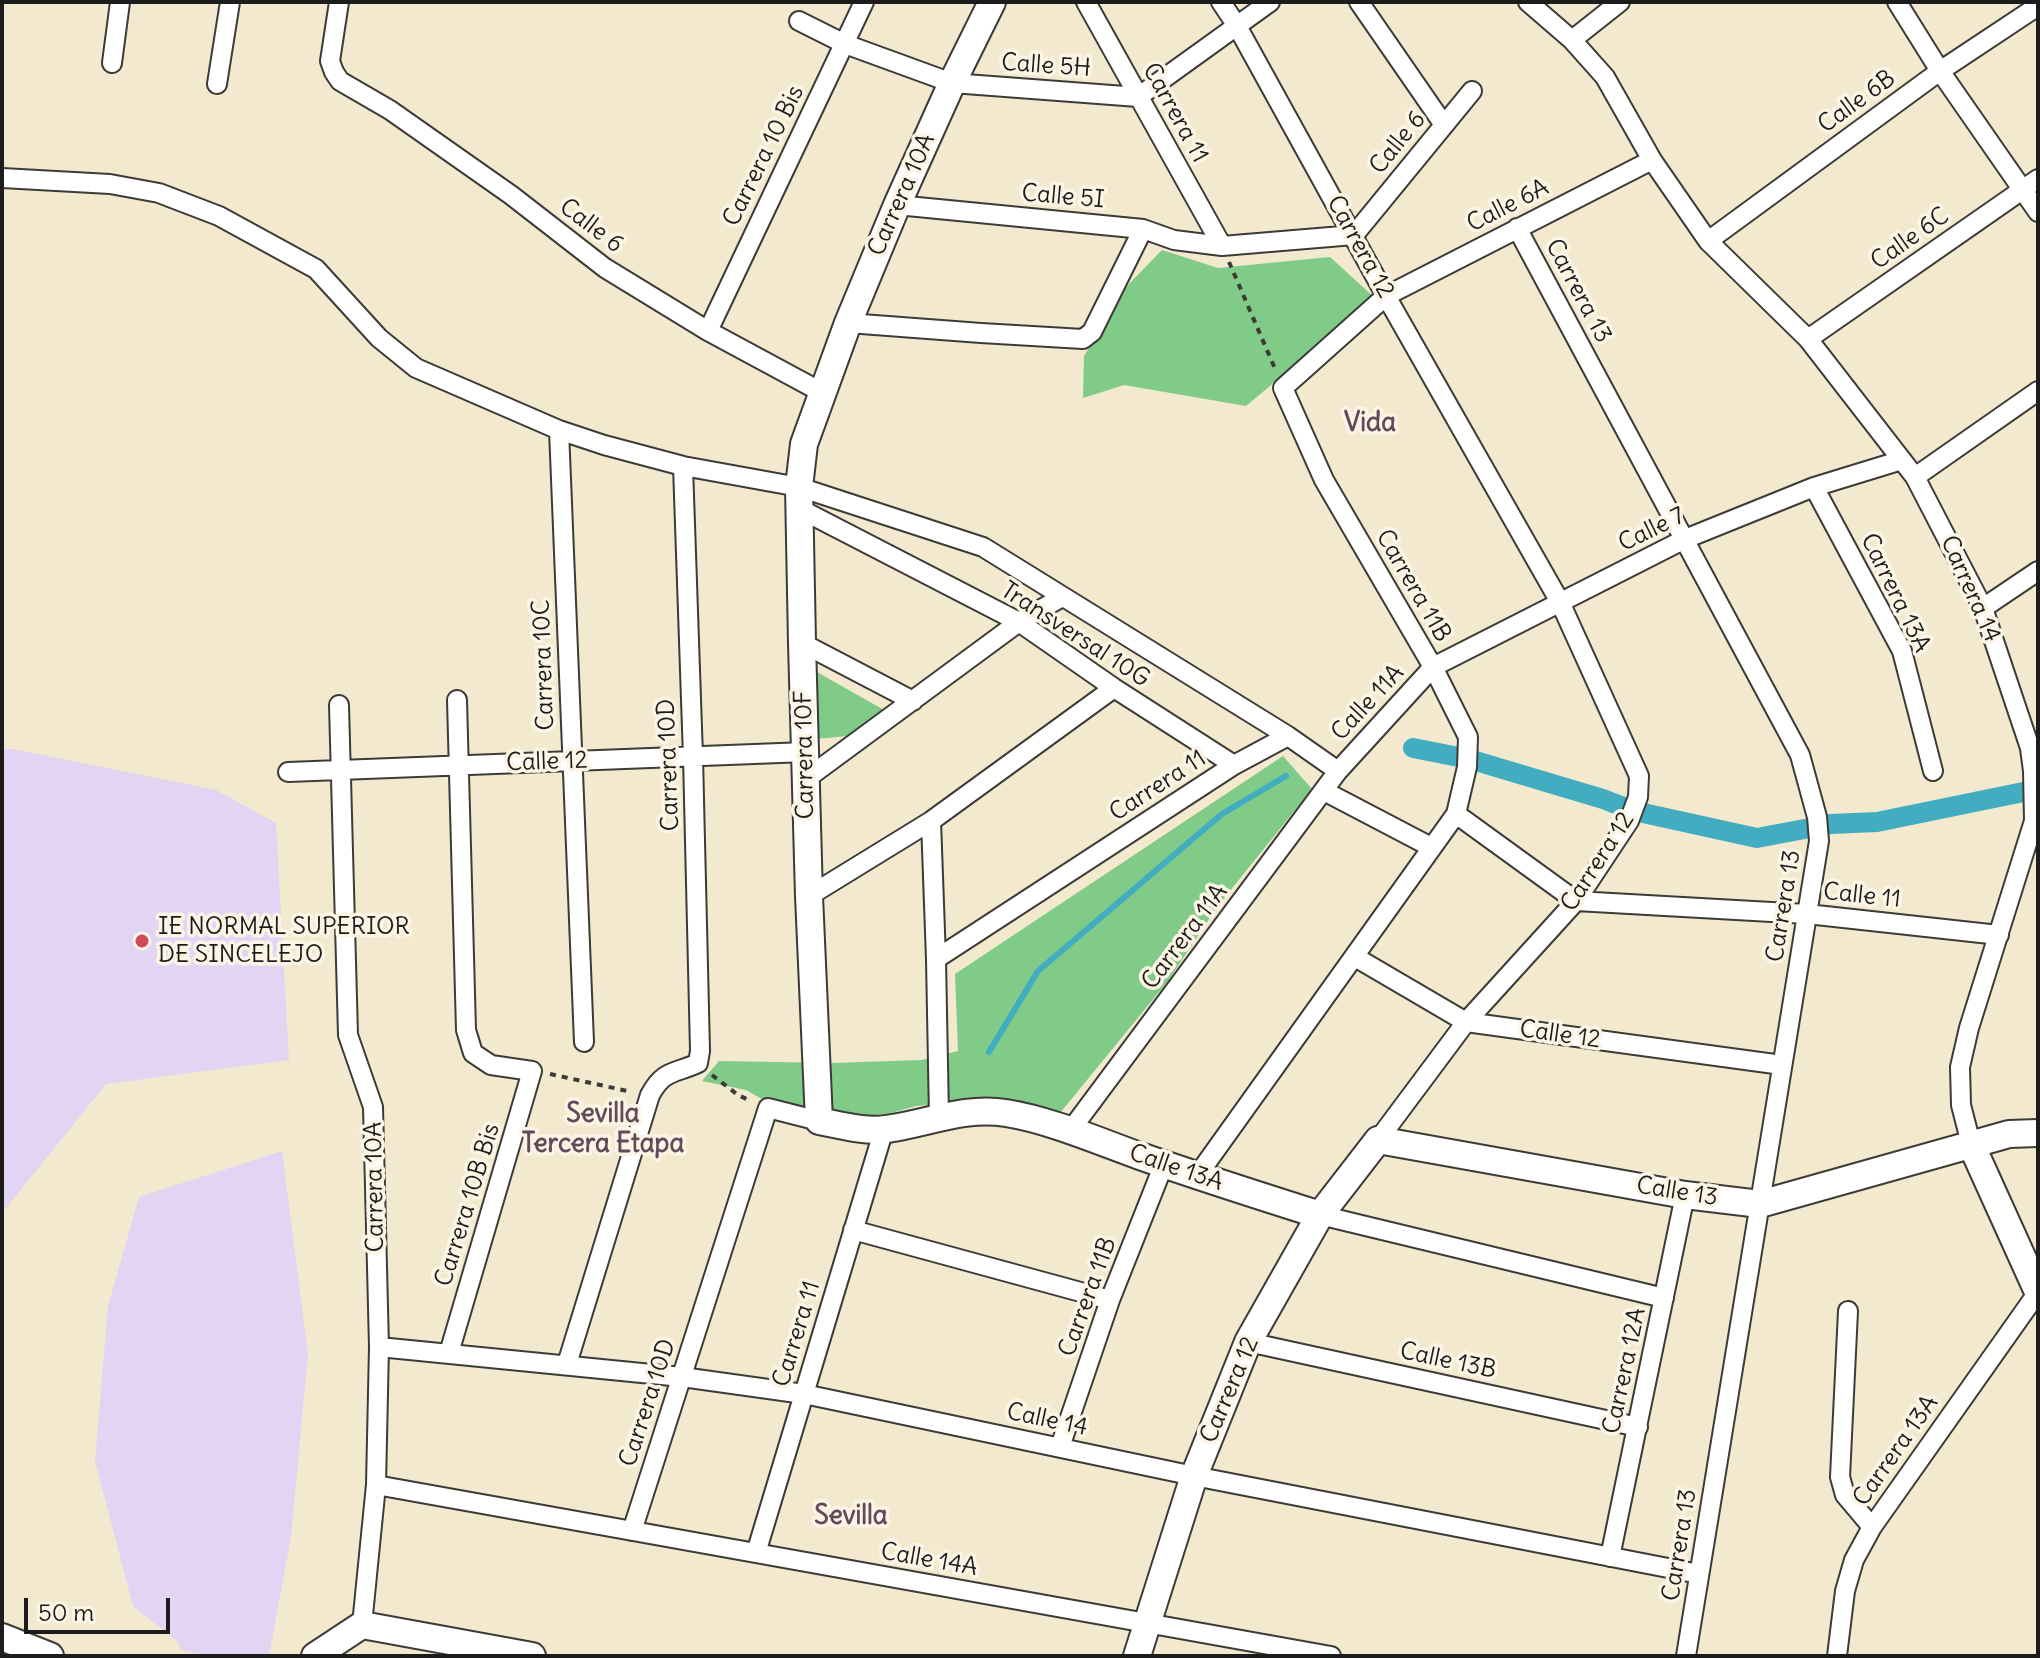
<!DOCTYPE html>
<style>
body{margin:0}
#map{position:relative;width:2040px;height:1658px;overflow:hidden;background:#f2e9ce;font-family:Delius,sans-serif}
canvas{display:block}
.frame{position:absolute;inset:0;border:4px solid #1c1c1c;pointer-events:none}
.scale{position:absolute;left:24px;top:1598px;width:146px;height:36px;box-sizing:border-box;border:4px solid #1c1c1c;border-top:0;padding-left:10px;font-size:24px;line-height:28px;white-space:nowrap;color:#1c1c1c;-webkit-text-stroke:6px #fcf5e5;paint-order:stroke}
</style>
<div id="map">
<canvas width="2040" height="1658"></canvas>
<div class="frame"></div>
<div class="scale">50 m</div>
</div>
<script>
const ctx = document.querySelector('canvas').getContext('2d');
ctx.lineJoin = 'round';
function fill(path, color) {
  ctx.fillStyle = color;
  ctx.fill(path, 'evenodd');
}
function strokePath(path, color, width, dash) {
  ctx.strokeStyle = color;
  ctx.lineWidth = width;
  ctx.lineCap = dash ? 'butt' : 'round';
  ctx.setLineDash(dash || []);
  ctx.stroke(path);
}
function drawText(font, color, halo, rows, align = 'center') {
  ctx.font = font + ' Delius,sans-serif';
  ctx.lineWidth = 7;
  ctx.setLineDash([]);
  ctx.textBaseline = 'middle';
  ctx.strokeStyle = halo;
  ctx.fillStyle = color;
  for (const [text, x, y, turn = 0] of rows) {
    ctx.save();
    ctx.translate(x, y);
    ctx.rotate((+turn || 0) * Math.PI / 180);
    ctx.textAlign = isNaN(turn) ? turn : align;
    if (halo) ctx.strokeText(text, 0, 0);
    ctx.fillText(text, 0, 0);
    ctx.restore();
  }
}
const built = new Path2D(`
 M2,749H13L216,790L276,823L289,1060L106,1084L2,1213Z
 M282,1151L308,1354L291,1536L269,1656H212L181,1650L177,1641L133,1606L95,1461L108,1306L139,1197Z`);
const green = new Path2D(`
 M1162,250L1218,268L1330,257L1375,298L1246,406L1124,385L1083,398L1084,356L1128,285Z
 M817,672L884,710L848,736L816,739Z
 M1283,756L1312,789L1217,907L1168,981L1060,1113L995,1099L916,1106L876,1117L767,1102L746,1090L702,1081L719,1061L832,1063L922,1060L958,1051L955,974Z`);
const stream = new Path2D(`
 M989,1052L1038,971L1222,814L1286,776`);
const canal = new Path2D(`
 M1413,748L1469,759L1603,799L1634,811L1757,838L1831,824L1877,822L2038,789`);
const path = new Path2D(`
 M1229,262L1276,371
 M550,1074L632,1092
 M712,1075L738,1095L751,1101`);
const street = new Path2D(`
 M339,2L330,61L334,72L340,81L390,110L511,195L605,268L708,331L823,393
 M1086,2L1222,246
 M1221,2L1237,26L1386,296L1560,602L1639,776L1638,797L1629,821L1576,901L1466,1022L1378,1140
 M1359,2L1444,125
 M1528,2L1572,40L1605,77L1652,160L1708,241L1808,339L1915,477L1983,608L2030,748L2033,771L2034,821L1969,1028L1960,1067L1961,1105L1971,1144
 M1897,2L1940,71L2038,212
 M799,21L845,44L952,83L1138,97L1270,2
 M1572,40L1620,2
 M112,63L120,2
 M217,84L230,2
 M2,178L110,184L159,193L219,216L316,269L379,338L416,368L559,430L604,445L683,466L799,487L983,547L1288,736L1338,771
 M897,205L1143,229L1174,240L1222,246L1354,235L1472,91
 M1517,228L1800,755L1817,817L1819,841L1686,1656
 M1708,241L1940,71L2038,6
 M848,323L981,333L1083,339L1092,332L1143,229
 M708,331L864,2
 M1808,339L2038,179
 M559,430L584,1042
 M1915,477L2038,391
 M1814,487L1902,651L1933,771
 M800,509L1019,622L1114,688L1234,765
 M1983,608L2038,571
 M802,643L913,701
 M339,705L348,1035L373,1107L379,1347L376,1485L362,1625
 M288,772L806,752
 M806,779L1019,622L1062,597
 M1324,791L1431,847
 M1456,814L1576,901L1807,914L1999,935
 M931,821L936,959L939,1117
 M809,896L931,821L1114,688
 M1355,957L1466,1022L1782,1065
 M936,959L1234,765L1288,736
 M1070,1131L1338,771L1433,667L1685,539L1814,487L1902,460
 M1197,1176L1456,814L1467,767L1468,737L1433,667L1324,480L1283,388L1386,296L1652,160
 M1320,1215L1664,1298
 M853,1230L1110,1300
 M1848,1311L1840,1477L1845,1495L1872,1527
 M1248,1342L1638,1427
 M379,1347L682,1377L804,1394L1194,1476L1699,1574
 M449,1353L532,1071L491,1065L473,1053L466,1030L457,700
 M567,1364L650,1095C664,1069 675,1074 698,1063L700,1051L693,757L683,466
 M1060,1447L1110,1300L1164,1164
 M376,1485L1331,1656
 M632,1531L768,1108L819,1121
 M756,1553L884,1129
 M1610,1557L1685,1195
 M1837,1656L1845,1591L1854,1560L1872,1527L2038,1292`);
const secondary = new Path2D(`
 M992,2L952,83L897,205L848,323L804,444L799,487L802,643L809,896L819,1121C840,1125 864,1132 886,1129C926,1124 964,1106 1006,1113C1050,1120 1098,1141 1140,1156C1200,1177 1260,1196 1320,1215
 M1971,1144L2038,1292
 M2,1637L50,1656
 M315,1656L362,1625L532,1656
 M1137,1656L1194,1476L1248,1342L1320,1215L1378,1140L1685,1195L1760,1204L2009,1134L2038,1133`);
const markers = [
 [142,941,8,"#d1495b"]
];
const streetNames = [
 ["Calle 5H",1046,66,4],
 ["Calle 6B",1857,102,-36],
 ["Carrera 11",1175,113,61],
 ["Calle 6",1398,143,-51],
 ["Carrera 10 Bis",764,156,-64],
 ["Carrera 10A",902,195,-66],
 ["Calle 5I",1063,197,5],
 ["Calle 6A",1508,206,-27],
 ["Calle 6",591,226,37],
 ["Calle 6C",1910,239,-35],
 ["Carrera 12",1360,247,61],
 ["Carrera 13",1578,291,62],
 ["Calle 7",1652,530,-26],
 ["Carrera 11B",1413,586,60],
 ["Carrera 14",1970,589,66],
 ["Carrera 13A",1895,593,64],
 ["Transversal 10G",1075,635,33],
 ["Carrera 10C",544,665,-92],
 ["Calle 11A",1368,703,-47],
 ["Carrera 10F",805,755,-91],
 ["Calle 12",547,762,-2],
 ["Carrera 10D",669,765,-92],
 ["Carrera 11",1158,786,-33],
 ["Carrera 12",1598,862,-57],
 ["Calle 11",1862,896,6],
 ["Carrera 13",1784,906,-81],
 ["Carrera 11A",1185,937,-53],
 ["Calle 12",1560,1035,8],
 ["Calle 13A",1176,1168,19],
 ["Carrera 10A",375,1187,-91],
 ["Calle 13",1677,1192,9],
 ["Carrera 10B Bis",468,1205,-73],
 ["Carrera 11B",1088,1297,-70],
 ["Carrera 11",797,1334,-73],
 ["Calle 13B",1448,1361,12],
 ["Carrera 12A",1625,1371,-78],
 ["Carrera 12",1230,1390,-67],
 ["Carrera 10D",648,1403,-72],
 ["Calle 14",1047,1420,12],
 ["Carrera 13A",1896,1451,-55],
 ["Carrera 13",1680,1545,-81],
 ["Calle 14A",929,1560,10]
];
const poiNames = [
 ["IE NORMAL SUPERIOR",158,927],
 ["DE SINCELEJO",158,955]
];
const neighbourhoodNames = [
 ["Vida",1370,424],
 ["Sevilla",603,1115],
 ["Tercera Etapa",603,1145],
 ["Sevilla",851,1517]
];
fill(built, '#e2d4f3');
fill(green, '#81cb88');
strokePath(stream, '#42acc1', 6);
strokePath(canal, '#42acc1', 20);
strokePath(street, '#3c3b37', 22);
strokePath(secondary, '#3c3b37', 30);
strokePath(path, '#3c3b37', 4, [6, 6]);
strokePath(street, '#fff', 18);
strokePath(secondary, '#fff', 26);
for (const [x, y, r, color] of markers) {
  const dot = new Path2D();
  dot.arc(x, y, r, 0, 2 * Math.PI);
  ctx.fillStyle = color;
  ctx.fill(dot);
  strokePath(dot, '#fcf5e5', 3);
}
drawText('24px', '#1c1c1c', '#fcf5e5', streetNames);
drawText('24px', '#1c1c1c', '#fcf5e5', poiNames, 'left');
drawText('bold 26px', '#634a5b', '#fcf5e5', neighbourhoodNames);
</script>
